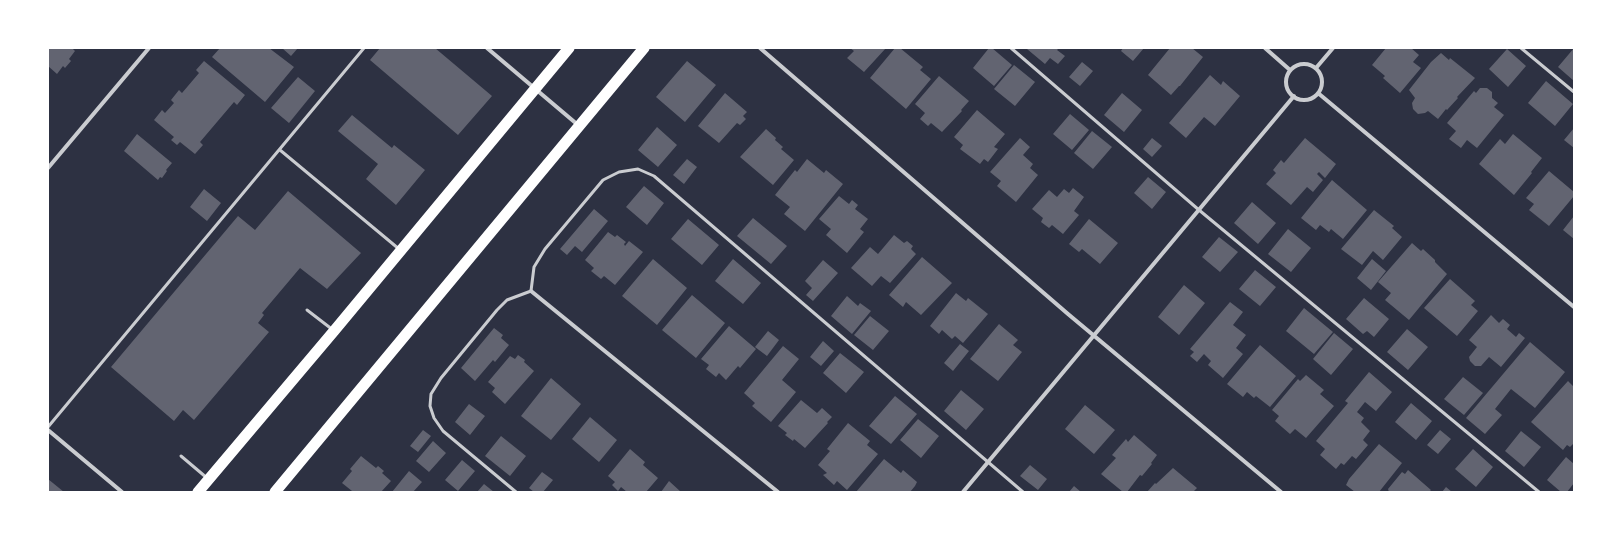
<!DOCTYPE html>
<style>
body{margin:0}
#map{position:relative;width:1622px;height:540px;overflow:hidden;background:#2d3142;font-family:"Golos Text",sans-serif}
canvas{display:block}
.frame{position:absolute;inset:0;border:49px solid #fff;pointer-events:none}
</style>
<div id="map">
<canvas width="1622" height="540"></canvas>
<div class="frame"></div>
</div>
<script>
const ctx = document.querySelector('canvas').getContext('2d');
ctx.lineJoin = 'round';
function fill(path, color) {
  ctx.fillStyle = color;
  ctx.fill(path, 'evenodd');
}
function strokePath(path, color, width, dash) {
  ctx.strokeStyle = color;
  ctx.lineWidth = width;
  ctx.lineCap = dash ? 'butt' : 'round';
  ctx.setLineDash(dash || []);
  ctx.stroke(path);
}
const building = new Path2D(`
 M48,48H72L75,51L69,59L71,61L65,68L63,66L57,74L48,66Z
 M220,48H269L294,67L265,102L212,57Z
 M282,48H298L291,56Z
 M380,48H435L492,96L458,135L370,60Z
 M850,48H886L864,72L847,58L854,51Z
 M895,48H900L923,67L920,70L931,79L906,109L870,78Z
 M989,48H992L1012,65L994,86L973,68Z
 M1028,48H1059L1057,50L1065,56L1058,64L1050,58L1045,64L1027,49Z
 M1123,48H1144L1133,61L1121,51Z
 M1170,48H1192L1203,57L1180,86H1179L1171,95L1148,75Z
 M1386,48H1411L1419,55L1413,62L1421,68L1400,93L1383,78L1385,76L1372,65Z
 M1574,48V81L1558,67Z
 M1507,49L1526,66L1508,87L1489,69Z
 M1441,53L1449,60L1450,58L1475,78L1457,97L1458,98L1447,110L1446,109L1438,119L1428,111L1425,113L1418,114L1413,109L1412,103L1415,98L1409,90L1431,62Z
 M204,61L245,95L237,105L234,102L200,142L203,145L195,154L180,142L177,145L171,140L174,137L154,120L162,110L165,113L174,103L171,100L179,90L182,93L199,73L196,70Z
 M687,61L716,85L685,122L656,97Z
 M1082,62L1093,71L1080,86L1069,77Z
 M1014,65L1035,82L1015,106L994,89Z
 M1210,75L1221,85L1223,81L1240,96L1215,126L1204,117L1186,138L1169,123Z
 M939,76L969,101L961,110L962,111L942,132L931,123L928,126L920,119L925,113L915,104Z
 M298,77L315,91L289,123L271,108Z
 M1546,81L1573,104L1555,126L1528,103Z
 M1480,88H1487L1492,92V98L1498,103L1494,107L1504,115L1477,148L1467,140L1461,148L1449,139L1456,131L1447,123L1474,91L1476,93Z
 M725,93L747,112L743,116L746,119L740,125L737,123L719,143L698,126Z
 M1122,93L1142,110L1124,132L1104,115Z
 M977,110L1005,134L994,147L998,149L988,162L984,159L980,164L960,149L963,145L954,137Z
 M1070,114L1089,130L1072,150L1053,134Z
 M352,115L392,148L394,145L425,170L396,205L366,179L378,164L338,131Z
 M657,127L677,145L658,167L638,150Z
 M1574,128V148L1564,140Z
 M766,129L776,138L775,140L783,147L781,149L794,160L773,185L740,157Z
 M1092,131L1112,147L1093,169L1074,153Z
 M137,134L172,163L166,170L167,171L162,178L160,177L158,180L124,151Z
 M1513,134L1542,158L1531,172L1532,173L1514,195L1479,164L1500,139L1505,144Z
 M1020,138L1030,147L1023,155L1033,164L1030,168L1038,175L1016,202L997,186L1001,181L990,172Z
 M1152,138L1162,146L1152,157L1143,149Z
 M1305,138L1336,164L1325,178L1319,172L1317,174L1323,180L1313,192L1307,187L1291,205L1266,184L1276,173L1273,170L1281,160L1284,163Z
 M687,159L697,167L684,184L673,175Z
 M807,159L824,173L826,170L843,184L805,231L784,214L790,207L775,195L795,170L797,172Z
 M1549,171L1574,192V196L1549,226L1529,210L1534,204L1526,198Z
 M1148,177L1166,192L1152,209L1134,193Z
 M1332,180L1367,210L1343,239L1331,229L1329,232L1320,225L1316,230L1301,218Z
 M644,186L664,203L647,225L626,207Z
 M1073,188L1084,197L1074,211L1079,215L1063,234L1052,225L1049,228L1041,222L1043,218L1032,209L1049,190L1057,197L1064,189L1069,193Z
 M204,189L221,203L207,221L190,207Z
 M288,191L361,253L327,289L300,268L262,313L264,315L258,323L269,332L194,420L183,410L174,421L111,367L238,216L255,230Z
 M839,196L849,204L852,200L858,205L855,209L868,219L860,229L864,232L847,253L826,235L831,229L819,219Z
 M1252,202L1276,223L1258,244L1234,223Z
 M594,209L608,221L582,252L575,246L567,255L560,249Z
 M1374,210L1394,226L1392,228L1402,237L1383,260L1373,251L1362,265L1341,249Z
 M1574,216V239L1563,230Z
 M753,218L787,246L771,264L737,236Z
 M688,219L719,245L702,265L671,239Z
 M1089,219L1118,243L1100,264L1082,249L1079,252L1069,244Z
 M1288,229L1311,248L1291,272L1268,254Z
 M608,232L615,237L617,235L626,242L624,244L625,246L629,241L643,252L615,285L604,276L601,279L591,271L594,268L585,260Z
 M894,235L904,243L907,241L913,246L911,249L916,254L890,283L881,276L872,286L851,268L870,247L878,254Z
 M1219,237L1238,252L1220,272L1202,257Z
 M1412,243L1421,251L1423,249L1435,260V262L1447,274L1409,320L1385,300L1391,293L1378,282Z
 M922,257L952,283L921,315L906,302L903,307L889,295Z
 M653,259L687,288L657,325L622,296Z
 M733,259L761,283L743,304L715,281Z
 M1372,259L1386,271L1371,290L1357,278Z
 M823,260L838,273L813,301L806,295L812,288L805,281Z
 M1255,270L1276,287L1260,306L1239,289Z
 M1450,279L1475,301L1471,305L1478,311L1457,336L1424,308Z
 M1184,285L1205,303L1179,335L1158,317Z
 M956,293L966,301L968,298L988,314L963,343L955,336L952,339L942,330L939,334L930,326Z
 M692,295L725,323L696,358L662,330Z
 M847,296L858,306L860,303L871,311L852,334L831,316Z
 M1364,298L1389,319L1374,337L1367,331L1363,334L1346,319Z
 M1230,302L1243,312L1233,325L1246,335L1236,348L1243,354L1223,378L1208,365L1211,361L1204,354L1197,362L1190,356L1194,352L1190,349Z
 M1304,308L1333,332L1314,354L1286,331Z
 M1491,315L1499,323L1503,319L1510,325L1507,329L1516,337L1519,333L1525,338L1501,367L1489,357L1481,366H1475L1470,361L1469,357L1477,347L1469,340Z
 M870,316L889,331L873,350L854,335Z
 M999,324L1018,340L1013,345L1022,352L998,381L970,359Z
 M729,326L756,349L740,368L738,366L726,380L719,373L716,377L706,369L709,365L701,359Z
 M494,328L503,335L501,338L509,345L495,362L493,360L475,381L461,368Z
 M1407,329L1428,347L1408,370L1387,352Z
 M768,331L779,340L767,356L755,347Z
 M1334,333L1353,349L1331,375L1313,359Z
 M823,341L834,351L821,366L810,357Z
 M1530,342L1565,372L1535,408L1511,389L1495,409L1502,415L1485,434L1466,418Z
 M960,344L969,351L953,371L944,363Z
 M1260,345L1296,376L1270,407L1256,396L1254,398L1247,392L1243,397L1227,384Z
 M783,346L799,359L782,380L796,392L771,422L752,406L755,403L744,393Z
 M840,353L864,372L846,393L823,373Z
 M518,355L525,360L524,362L534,371L505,404L492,392L495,388L488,382L510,356L515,359Z
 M1369,372L1392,392L1376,411L1365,402L1357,412L1364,418L1361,422L1370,431L1363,440L1368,445L1356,459L1352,456L1344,465L1341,463L1336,469L1320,455L1325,449L1316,441L1348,403L1345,401Z
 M1306,375L1324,390L1320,394L1334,406L1306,438L1295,429L1290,434L1275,421L1279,416L1272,410L1298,379L1300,381Z
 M1463,377L1483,393L1464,415L1444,399Z
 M551,378L581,404L551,440L521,416Z
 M1568,381L1574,387V443L1570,447L1567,445L1563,450L1531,422Z
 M961,390L984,409L966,430L944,411Z
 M895,396L917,414L891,444L869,426Z
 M801,400L817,413L822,408L832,417L827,422L828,423L805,448L794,439L793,441L785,435L787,433L778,426Z
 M1411,403L1432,421L1416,440L1395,422Z
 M469,404L485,416L470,435L455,422Z
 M1085,405L1115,430L1094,454L1065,429Z
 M590,417L617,440L599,462L572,439Z
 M918,419L939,436L921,458L900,440Z
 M848,423L870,441L867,445L878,454L847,490L837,481L834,485L823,475L827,473L818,465L830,451L827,449Z
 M423,430L431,436L418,452L410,446Z
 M1440,430L1451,439L1438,454L1427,445Z
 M1521,431L1541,447L1524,467L1505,451Z
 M1134,435L1157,455L1151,463L1152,464L1142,476L1140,475L1127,492H1123L1101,474L1116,458L1112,455L1126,439L1128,442Z
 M501,436L526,456L510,476L485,456Z
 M433,441L446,453L429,472L416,461Z
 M1379,444L1402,463L1379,492H1355L1346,485L1349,479Z
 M630,449L645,462L643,465L658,478L646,492H627L621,487L618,491L612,485L615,482L608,476Z
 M1473,449L1493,467L1476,487L1455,469Z
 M361,456L376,468L378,466L384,471L382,473L391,481L381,492H351L352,491L342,483L352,471L350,469Z
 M1566,457L1574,464V483L1567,492H1561L1547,480Z
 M884,459L901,473L903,470L917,482L915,486L910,492H856Z
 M462,460L475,471L458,491L445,480Z
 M1030,465L1047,479L1038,490L1020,476Z
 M1173,468L1197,488L1193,492H1147L1155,483L1156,484Z
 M1408,470L1431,490L1429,492H1389L1388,489L1402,472L1405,474Z
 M409,471L422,482L413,492H392Z
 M542,472L553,480L543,492H534L529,488Z
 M48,479L64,492H48Z
 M669,481L681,492H661Z
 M484,484L494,492H477Z
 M1074,486L1081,492H1069Z
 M1446,487L1452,492H1442Z`);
const service = new Path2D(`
 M1011,48L1199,210L1539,492
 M1521,48L1574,92
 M280,150L399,249
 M307,310L333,330
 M48,427L364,48
 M181,456L207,478
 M516,492L443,431L434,418L430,406L431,394L441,378L497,310L507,300L531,291L534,267L545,249L603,180L619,172L638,169L654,176L1023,492`);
const minor = new Path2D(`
 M487,48L578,125
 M760,48L1068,314L1281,492
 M1265,48L1290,70
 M1286 82a18 18 0 1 1 36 0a18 18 0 1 1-36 0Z
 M1316,68L1333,48
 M1318,93L1574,307
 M48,168L149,48
 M531,291L778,492
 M48,430L122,492
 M963,492L1294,96`);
const trunk = new Path2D(`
 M198,492L334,331L569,48
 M275,492L644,48`);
fill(building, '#626471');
strokePath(service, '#caccd0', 3);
strokePath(minor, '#caccd0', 4);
strokePath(trunk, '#fff', 11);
</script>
